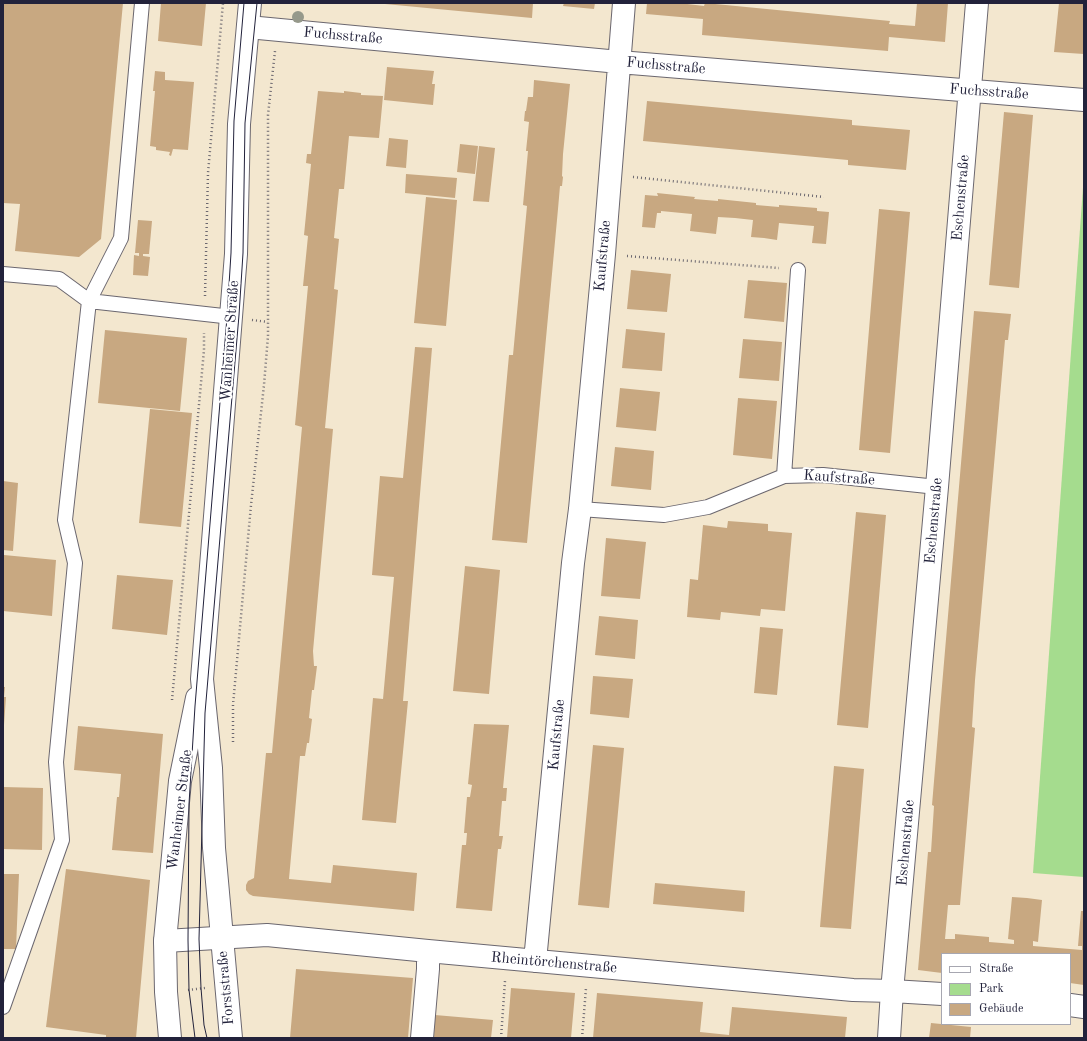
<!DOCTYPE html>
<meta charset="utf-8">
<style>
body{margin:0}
#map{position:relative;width:1087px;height:1041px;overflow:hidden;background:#f3e7cf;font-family:"Old Standard TT",serif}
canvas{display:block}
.frame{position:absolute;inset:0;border:4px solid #22223b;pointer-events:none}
.legend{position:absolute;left:941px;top:953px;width:130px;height:72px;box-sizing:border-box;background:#fff;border:1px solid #a7a7b1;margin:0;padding:5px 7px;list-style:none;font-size:12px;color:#22223b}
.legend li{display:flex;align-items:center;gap:8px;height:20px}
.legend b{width:20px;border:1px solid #a7a7b1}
</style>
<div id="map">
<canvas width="1087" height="1041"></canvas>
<div class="frame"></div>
<ul class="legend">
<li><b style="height:5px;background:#fff"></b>Straße</li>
<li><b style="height:11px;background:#a5dc8e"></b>Park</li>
<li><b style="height:11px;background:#c8a881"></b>Gebäude</li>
</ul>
</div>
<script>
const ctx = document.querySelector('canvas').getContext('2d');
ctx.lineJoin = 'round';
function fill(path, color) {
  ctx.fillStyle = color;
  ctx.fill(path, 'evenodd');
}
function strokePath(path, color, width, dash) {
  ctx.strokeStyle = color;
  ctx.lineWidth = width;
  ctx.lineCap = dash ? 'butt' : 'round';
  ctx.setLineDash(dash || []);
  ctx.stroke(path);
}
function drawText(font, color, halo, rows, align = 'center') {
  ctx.font = font + ' "Old Standard TT",serif';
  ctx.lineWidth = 4;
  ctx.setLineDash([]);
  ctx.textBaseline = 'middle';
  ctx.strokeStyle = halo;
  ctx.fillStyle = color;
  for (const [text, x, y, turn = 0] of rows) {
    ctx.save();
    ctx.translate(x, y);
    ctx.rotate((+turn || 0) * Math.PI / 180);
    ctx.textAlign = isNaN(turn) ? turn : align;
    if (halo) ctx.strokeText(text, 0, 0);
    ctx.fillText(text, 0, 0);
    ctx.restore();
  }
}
const green = new Path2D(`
 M1084,174V877L1033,873Z`);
const building = new Path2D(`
 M3,3H123L101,239L79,257L15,251L20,204L3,203Z
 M161,3H206L202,46L158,41Z
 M385,3H533L532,18L385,4Z
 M564,3H595L594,9L563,6Z
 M647,3H679L704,6L705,3L890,21L889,24L915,26L917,3H948L945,42L889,37L888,51L702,35L703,19L646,14Z
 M1059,3H1084V54L1054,52Z
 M387,67L434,71L432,84H435L433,105L384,100Z
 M155,71L165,72V80L194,82L188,150L173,149L171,156L169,155L170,152L156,150V147L150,146L155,91H153Z
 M534,80L570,84L563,154L562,176L563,177L562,186H560L558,209L527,543L492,540L509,355H513L527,206L523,205L528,151H526L529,122L524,121L525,111H526L528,97H533Z
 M318,91L344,93V91L361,93V95L383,96L379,138L349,136L344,189H339L334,238L339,239L334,289L338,290L325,428L333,429L313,651L314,666H317L314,690H312L309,718L312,719L309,743H307L305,756H300L289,879L331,883L333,865L417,873L414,911L253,896L249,894L246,890V885L248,881L254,878L266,753H272L302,427L295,425L308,286H303L308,236L304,235L311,164L306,163L307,154H311Z
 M647,101L852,120V125L910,130L906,170L848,165V160L643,141Z
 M1004,112L1033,115L1019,288L989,285Z
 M389,138L408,140L406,168L386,166Z
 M460,144L478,146L475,174L457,172Z
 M479,146L495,148L489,202L473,201Z
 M406,174L457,178L455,198L405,193Z
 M657,193L695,197L694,199L718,201V199L756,203V205L779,207V205L817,208V211L829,212L826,244L812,243L814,226L779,223L777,240L764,238L751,237L753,220L735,218L718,217L716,234L690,231L692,214L661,211V213H657L655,228L642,227L645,195L658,196Z
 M426,197L457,200L446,326L414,323Z
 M879,209L910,212L890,453L859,450Z
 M138,220L152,221L149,254H143V256L150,257L148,276L133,275L134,255L139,256V253H135Z
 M631,270L671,274L667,312L627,309Z
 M748,280L787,283L784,322L744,318Z
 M974,311L1011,314L1008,340H1005L975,680L972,727L975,728L960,905H948L945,939H955V934L989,937V942L1014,944V940L1008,939L1012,897L1027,898L1042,900L1038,942L1033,941V946L1082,950V946H1078L1081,911H1084V985L1070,983V954H942V973L918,970L928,852H931L934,806L932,805L939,721Z
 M626,329L665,333L662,371L622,368Z
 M105,330L187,338L180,411L98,403Z
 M743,339L782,342L779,381L739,378Z
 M415,347L432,348L403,701H408L396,823L362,820L373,698L383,699L394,577L372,575L380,476L403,478Z
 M620,388L660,392L656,431L616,427Z
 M738,398L777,401L772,459L733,455Z
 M150,409L192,413L181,527L139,523Z
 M615,447L654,451L651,490L611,486Z
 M3,481L18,483L13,551L3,550Z
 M856,512L886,515L868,728L837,725Z
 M728,521L768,524V531L792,533L785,611L761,609L760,616L721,612L720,620L687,617L690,579L698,580L703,525L727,528Z
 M606,538L646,542L640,599L601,596Z
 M4,555L56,560L52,616L3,611Z
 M465,566L500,570L489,694L453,691Z
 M117,575L173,580L167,635L112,629Z
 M599,616L638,620L635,659L595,655Z
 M760,627L783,629L777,695L754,693Z
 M593,676L633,679L629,718L590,714Z
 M3,687H5L4,697H6L4,725H3Z
 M474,724L509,725L503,788H507L506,801H502L499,836H503L501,849H498L492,911L456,908L462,845H466L467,833H464L467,797H470L472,785L468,784Z
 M78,726L163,734L153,853L112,850L117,797H119L121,774L74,770Z
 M593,745L624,748L609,908L578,905Z
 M834,766L864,769L851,929L820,927Z
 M3,787L43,788L42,850L3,849Z
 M66,869L150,880L136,1038H106V1035L46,1027Z
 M3,874H19L16,949H3Z
 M655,883L745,891L744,912L653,904Z
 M296,969L413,978L408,1038H290Z
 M511,988L575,993L571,1038H507Z
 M597,993L703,1002L700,1032L729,1035L732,1007L847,1017L845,1038H593Z
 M435,1015L493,1020L491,1038H434Z
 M931,1023L971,1027L970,1038H929Z`);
const path = new Path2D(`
 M633,177L824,197
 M627,256L779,268
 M205,296L208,173L223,3
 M252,320L268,322
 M172,700L204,350V333
 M233,742V705L251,505L264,385L268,336V115L275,51
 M188,990L205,988
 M501,1038L505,981
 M582,1038L586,988`);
const service = new Path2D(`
 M3,274L59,279L89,301L121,238L142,3
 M784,476L798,270
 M580,509L664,515L708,507L784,476L823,475L937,487
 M3,1007L62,840L56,762L75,563L65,520L89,301L232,317`);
const minor = new Path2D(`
 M248,27L619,62L1084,100
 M165,941L267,935L428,951L853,990L892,991L942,994
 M535,961L573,563L580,509L604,254L624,3
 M1070,1005L1084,1007
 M422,1038L428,969V951
 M889,1038L892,991L937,487L977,3`);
const tertiary = new Path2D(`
 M170,1038L166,992L165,941L180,781L197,698
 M231,1038L214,848L211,768L202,679L236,254L239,124L250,3`);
const tram = new Path2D(`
 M195,1038L189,990L188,940L189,804L195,706L227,317L231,253L234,121L244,3
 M207,1038L204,1025L201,988L199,939L205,713L239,315L243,253L245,123L257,3`);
const trees = [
 [298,17]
];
const streetNames = [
 ["Fuchsstraße",343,36,5],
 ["Fuchsstraße",666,66,5],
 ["Fuchsstraße",989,92,4],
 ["Eschenstraße",961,198,-85],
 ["Kaufstraße",603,256,-85],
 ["Wanheimer Straße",230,341,-86],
 ["Kaufstraße",839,478,4],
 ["Eschenstraße",934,521,-85],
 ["Kaufstraße",557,735,-85],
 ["Wanheimer Straße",180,810,-83],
 ["Eschenstraße",906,843,-85],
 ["Rheintörchenstraße",554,963,5],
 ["Forststraße",226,988,-95]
];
fill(green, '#a5dc8e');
fill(building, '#c8a881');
strokePath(service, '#6b676f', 16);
strokePath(minor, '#6b676f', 24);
strokePath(tertiary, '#6b676f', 24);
strokePath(path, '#6b676f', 2.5, [1, 3]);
strokePath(service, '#fff', 14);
strokePath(minor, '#fff', 22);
strokePath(tertiary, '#fff', 22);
strokePath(tram, '#22223b', 1);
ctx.fillStyle = '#96998b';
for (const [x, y] of trees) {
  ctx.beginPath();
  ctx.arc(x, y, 6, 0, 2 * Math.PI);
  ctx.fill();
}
drawText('15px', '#22223b', '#fff', streetNames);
</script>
